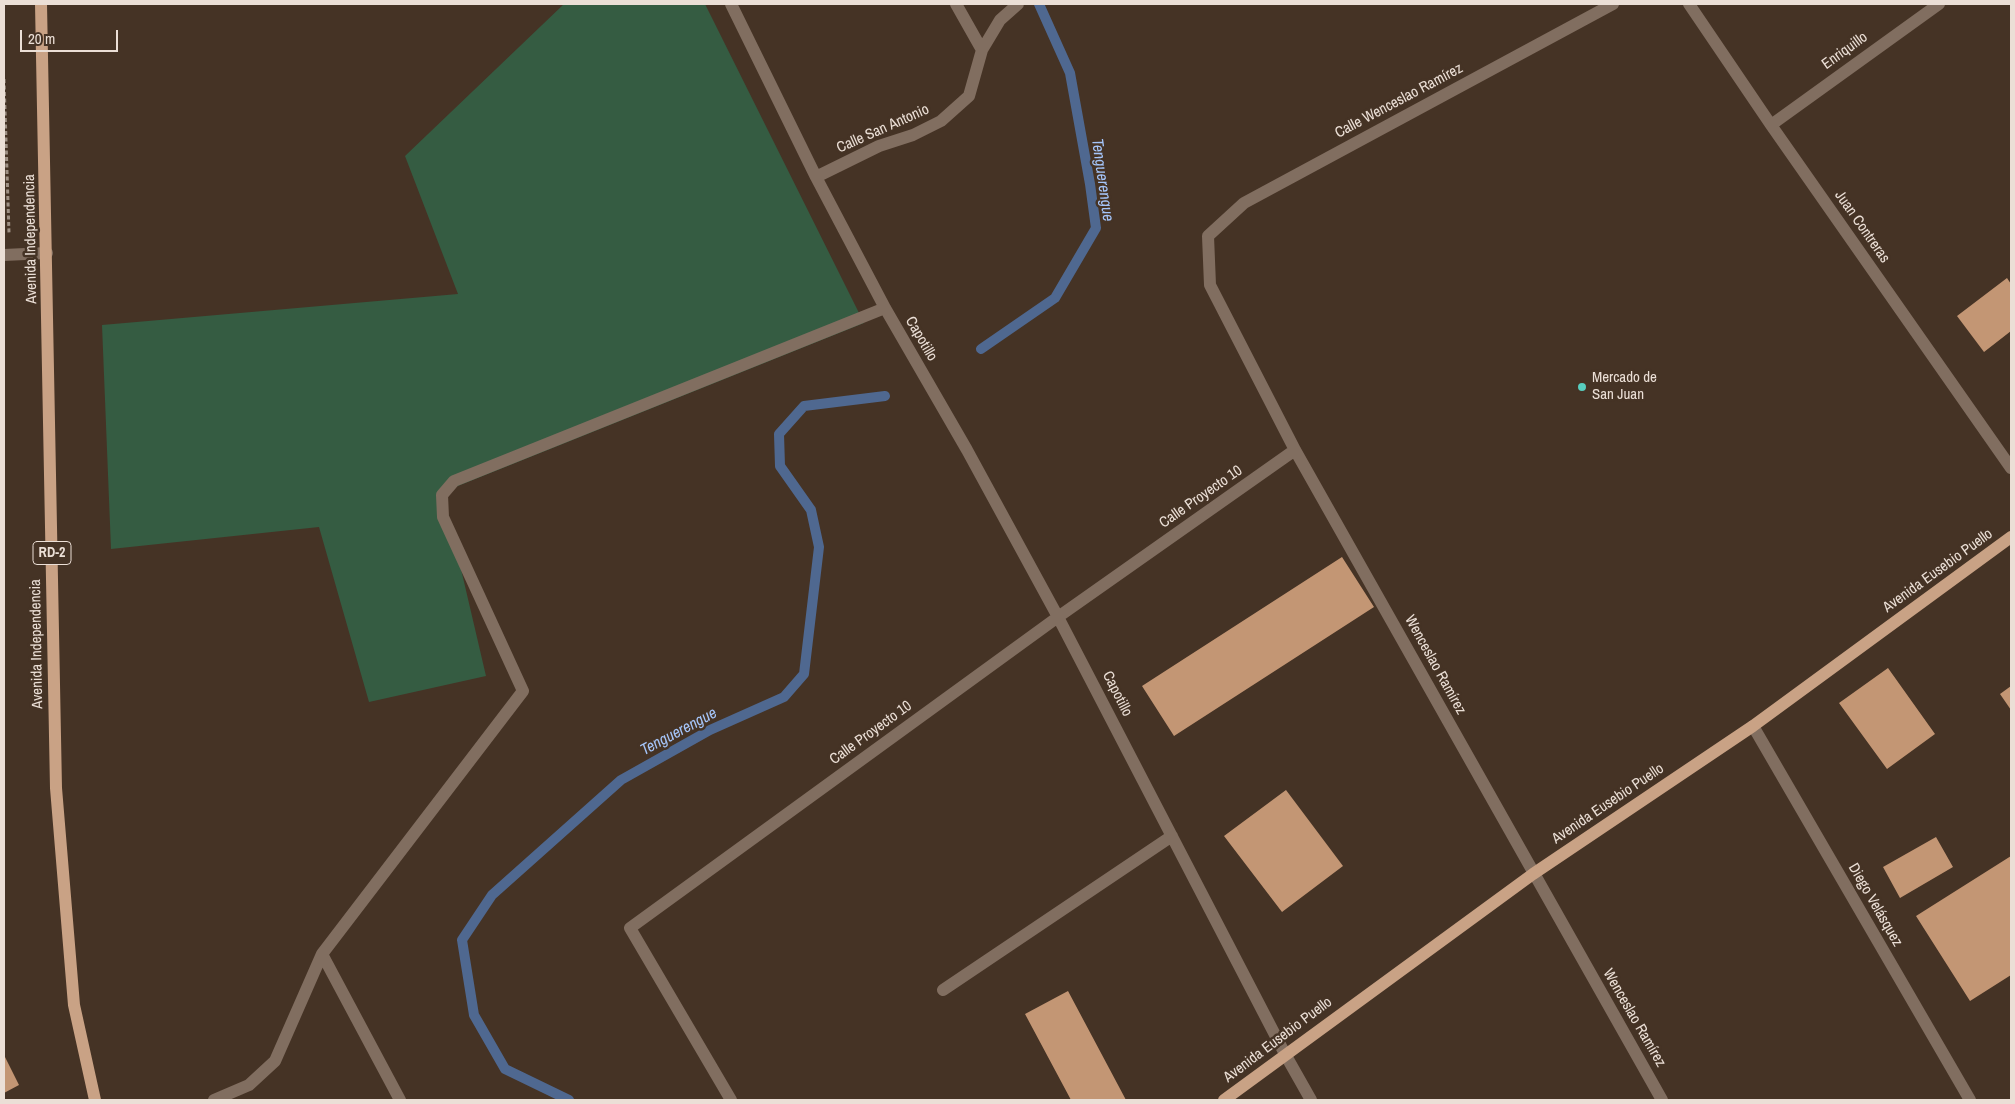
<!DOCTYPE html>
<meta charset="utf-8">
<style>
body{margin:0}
#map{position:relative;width:2015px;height:1104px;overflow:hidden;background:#453325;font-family:"Archivo Narrow",sans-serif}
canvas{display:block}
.frame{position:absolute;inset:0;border:5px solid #ebdfd6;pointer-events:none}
.scale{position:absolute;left:20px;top:30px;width:98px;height:22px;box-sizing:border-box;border:2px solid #ebdfd6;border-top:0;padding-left:6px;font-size:15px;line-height:18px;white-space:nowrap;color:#ebdfd6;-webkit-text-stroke:4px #453325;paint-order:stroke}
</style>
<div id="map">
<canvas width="2015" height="1104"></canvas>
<div class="frame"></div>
<div class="scale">20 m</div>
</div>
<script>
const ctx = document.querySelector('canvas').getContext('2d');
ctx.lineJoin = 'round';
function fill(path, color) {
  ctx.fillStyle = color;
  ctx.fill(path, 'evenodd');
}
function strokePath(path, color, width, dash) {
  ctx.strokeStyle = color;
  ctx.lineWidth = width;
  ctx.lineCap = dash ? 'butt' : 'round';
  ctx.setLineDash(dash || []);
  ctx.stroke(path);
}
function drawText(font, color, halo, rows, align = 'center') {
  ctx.font = font + ' "Archivo Narrow",sans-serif';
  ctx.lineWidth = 5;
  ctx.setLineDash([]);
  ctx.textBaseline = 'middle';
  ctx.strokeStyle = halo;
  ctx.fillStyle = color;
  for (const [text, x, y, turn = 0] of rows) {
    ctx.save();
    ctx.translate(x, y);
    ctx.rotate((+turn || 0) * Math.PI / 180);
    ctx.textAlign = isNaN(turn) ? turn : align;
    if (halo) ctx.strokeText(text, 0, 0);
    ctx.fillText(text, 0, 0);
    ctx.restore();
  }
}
const green = new Path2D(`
 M564,4H705L864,323L443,492L486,676L369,702L319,527L111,549L102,325L458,294L405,156Z`);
const stream = new Path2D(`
 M981,349L1055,298L1096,228L1090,184L1070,73L1039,4
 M569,1100L505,1069L474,1015L462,940L492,895L621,780L710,730L784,697L804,674L819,547L811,510L780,466L779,434L804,406L885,396`);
const building = new Path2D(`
 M2007,278L2011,284V331L1984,352L1957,316Z
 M1342,557L1374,607L1174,736L1142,686Z
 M1888,668L1935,734L1887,769L1839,703Z
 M2011,686V710L2000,694Z
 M1286,790L1343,866L1282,912L1224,836Z
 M1936,837L1953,867L1900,898L1883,867Z
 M2011,856V975L1970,1001L1916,916Z
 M1068,991L1126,1100H1071L1025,1014Z
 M4,1055L19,1085L4,1093Z`);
const path = new Path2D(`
 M4,79L9,233`);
const minor = new Path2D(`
 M731,4L816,177L885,308L967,450L1058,617L1285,1054L1311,1100
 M956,4L982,50
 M1613,4L1244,203L1208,236L1210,285L1295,450L1662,1100
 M1689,4L1771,125L2011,468
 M1771,125L1939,4
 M816,177L879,146L913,135L941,121L969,96L982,50L1000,20L1018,4
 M4,255L47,253
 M1753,726L1970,1100
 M943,990L1172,836
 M214,1100L249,1085L275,1061L322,954
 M400,1100L322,954L523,691L443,517L442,495L454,481L885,308
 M731,1100L630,928L1058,617L1295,450`);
const major = new Path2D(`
 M41,4L56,788L74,1005L95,1100
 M1224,1100L1533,874L1753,726L2011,537`);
const markers = [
 [1582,387,5,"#58cebf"]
];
const shields = [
 [52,553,38]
];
const shieldNames = [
 ["RD-2",52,553]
];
const streetNames = [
 ["Enriquillo",1845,51,-36],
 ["Calle Wenceslao Ramírez",1399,101,-28],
 ["Calle San Antonio",883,129,-24],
 ["Juan Contreras",1862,227,55],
 ["Avenida Independencia",31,239,-91],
 ["Capotillo",921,339,60],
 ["Calle Proyecto 10",1201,497,-35],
 ["Avenida Eusebio Puello",1938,571,-36],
 ["Avenida Independencia",37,644,-91],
 ["Wenceslao Ramírez",1435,665,61],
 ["Capotillo",1117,694,63],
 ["Calle Proyecto 10",871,733,-36],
 ["Avenida Eusebio Puello",1608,804,-34],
 ["Diego Velásquez",1875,905,60],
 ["Wenceslao Ramírez",1634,1018,60],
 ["Avenida Eusebio Puello",1278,1040,-37]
];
const poiNames = [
 ["Mercado de",1592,378],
 ["San Juan",1592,395]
];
const waterNames = [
 ["Tenguerengue",1102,180,82],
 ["Tenguerengue",679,732,-28]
];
fill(green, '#355c42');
strokePath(stream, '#4f6890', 10);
fill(building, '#c39674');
strokePath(path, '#9f9185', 3, [4, 2.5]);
strokePath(minor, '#816e60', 12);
strokePath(major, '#c9a285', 12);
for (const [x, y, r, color] of markers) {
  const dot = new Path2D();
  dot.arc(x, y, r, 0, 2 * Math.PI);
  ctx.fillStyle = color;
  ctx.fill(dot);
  strokePath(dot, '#453325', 2);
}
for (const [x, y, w] of shields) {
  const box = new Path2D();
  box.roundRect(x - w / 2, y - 11.5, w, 23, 4);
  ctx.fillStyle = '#453325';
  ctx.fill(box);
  strokePath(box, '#ebdfd6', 1);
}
drawText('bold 14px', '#ebdfd6', null, shieldNames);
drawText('15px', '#ebdfd6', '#453325', streetNames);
drawText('15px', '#ebdfd6', '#453325', poiNames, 'left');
drawText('italic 16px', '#a5c5f9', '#453325', waterNames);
</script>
